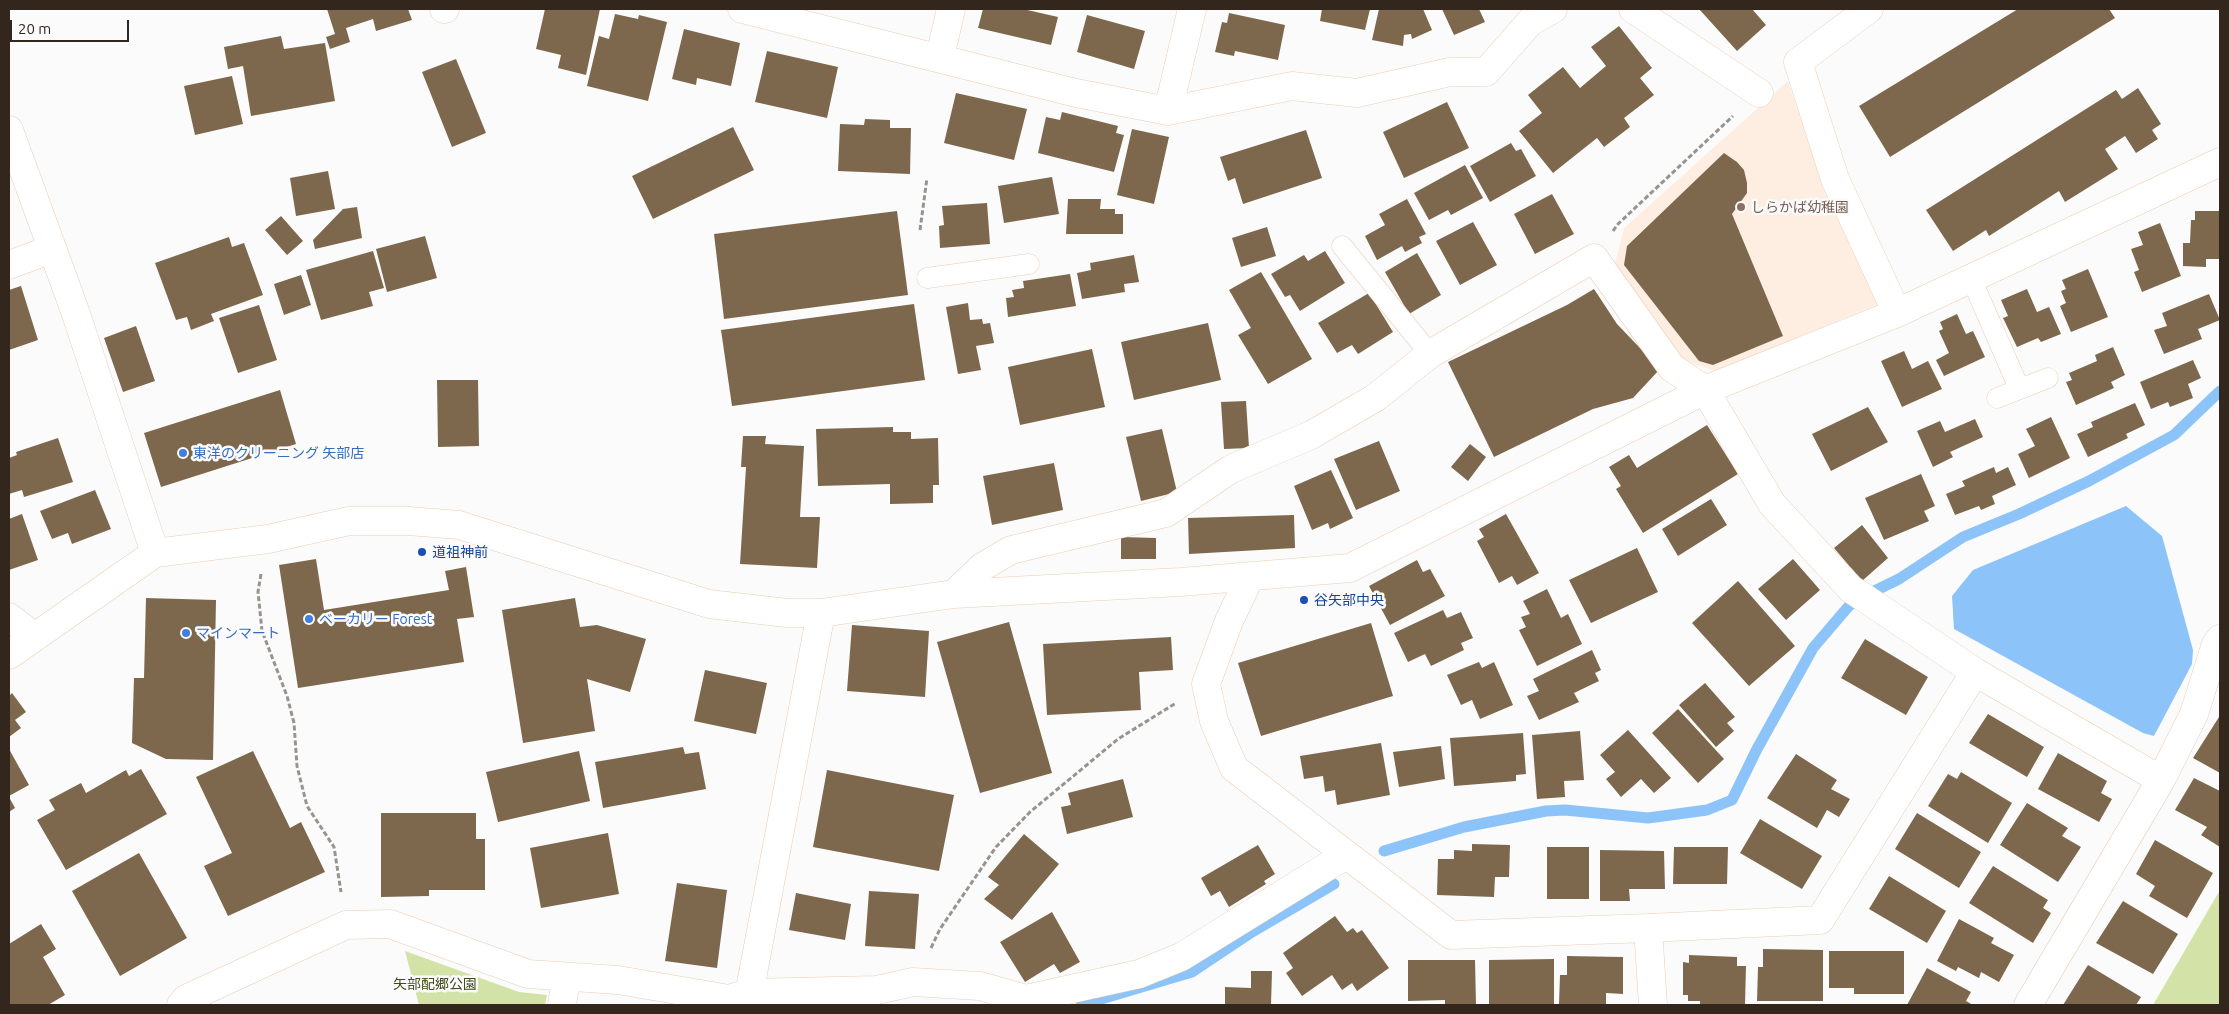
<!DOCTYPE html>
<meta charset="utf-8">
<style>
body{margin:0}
#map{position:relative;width:2229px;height:1014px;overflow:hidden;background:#fbfbfb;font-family:Ubuntu,sans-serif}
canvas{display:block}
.frame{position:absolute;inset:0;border:10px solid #32261d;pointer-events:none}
.scale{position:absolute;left:10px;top:20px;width:119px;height:22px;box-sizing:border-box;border:2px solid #32261d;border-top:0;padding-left:6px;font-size:15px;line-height:18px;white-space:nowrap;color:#32261d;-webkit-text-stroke:4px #fbfbfb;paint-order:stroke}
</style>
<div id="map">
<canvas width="2229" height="1014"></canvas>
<div class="frame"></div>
<div class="scale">20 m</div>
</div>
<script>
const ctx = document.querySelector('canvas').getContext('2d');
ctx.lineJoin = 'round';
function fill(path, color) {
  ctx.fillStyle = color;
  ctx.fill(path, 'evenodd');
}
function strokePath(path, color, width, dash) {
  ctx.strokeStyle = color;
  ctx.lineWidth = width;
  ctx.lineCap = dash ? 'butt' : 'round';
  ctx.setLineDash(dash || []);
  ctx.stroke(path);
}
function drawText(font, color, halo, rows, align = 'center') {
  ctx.font = font + ' Ubuntu,"Noto Sans JP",sans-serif';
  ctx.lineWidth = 5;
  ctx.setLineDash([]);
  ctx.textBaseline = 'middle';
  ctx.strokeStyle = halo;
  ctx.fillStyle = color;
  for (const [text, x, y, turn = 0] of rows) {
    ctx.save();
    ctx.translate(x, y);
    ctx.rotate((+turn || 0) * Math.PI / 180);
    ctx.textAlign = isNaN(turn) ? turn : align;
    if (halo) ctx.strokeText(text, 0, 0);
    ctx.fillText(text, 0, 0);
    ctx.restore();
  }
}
const built = new Path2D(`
 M1788,81L1823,185L1878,304L1716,371L1683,361L1614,267L1624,228Z`);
const green = new Path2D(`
 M2220,890V1005H2153Z
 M405,951L519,992L547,995L545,1005H419Z`);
const water = new Path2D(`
 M2126,506L2162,536L2193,650L2192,664L2154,736L2143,733L1954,629L1952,596L1973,570Z`);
const stream = new Path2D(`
 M1384,851L1464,827L1546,811L1565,810L1648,818L1707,810L1732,800L1757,749L1813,648L1848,607L1858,599L1899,579L1963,537L2019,514L2089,481L2174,435L2220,391
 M1081,1005L1192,972L1252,932L1334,884`);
const building = new Path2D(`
 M327,9H408L412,20L376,31L373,19L346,28L350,42L330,49L326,37L335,34Z
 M545,9H600L586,75L558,68L561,55L536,49Z
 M983,9H1023L1058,17L1051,45L978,28Z
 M1322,9H1370L1365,30L1320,21Z
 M1379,9H1423L1432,30L1412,39L1411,34L1404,35L1403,46L1372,40Z
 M1442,9H1479L1485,22L1454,35Z
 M1699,9H1752L1766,25L1737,51Z
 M2018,9H2109L2115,18L1890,157L1859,106Z
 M1229,13L1285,25L1278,60L1235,51L1234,56L1215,52L1222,22L1227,23Z
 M615,14L638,19L639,15L667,22L648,101L587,86L599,36L609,39Z
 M1087,15L1145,31L1134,69L1077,52Z
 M1619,26L1652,68L1640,78L1654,95L1624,118L1630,127L1604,147L1597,138L1553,173L1519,131L1542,113L1528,95L1563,67L1580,88L1606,66L1591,47Z
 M684,29L740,43L731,86L697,78L696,85L672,79Z
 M281,36L284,49L325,43L335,101L251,116L243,66L228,69L224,47Z
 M767,51L838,67L827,118L755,102Z
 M456,59L486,133L452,147L422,72Z
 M232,76L243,124L195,135L184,86Z
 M2138,88L2161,124L2152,130L2158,139L2136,153L2125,136L2105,149L2118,169L2065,202L2059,191L1989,236L1986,230L1953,251L1926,210L2116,90L2122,99Z
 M956,93L1027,109L1014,160L944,143Z
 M1447,102L1469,148L1404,178L1383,132Z
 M1062,112L1118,126L1116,133L1124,135L1114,172L1038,153L1046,117L1060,120Z
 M865,119L890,120V128H911L910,174L838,171L840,124L864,125Z
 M733,127L754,170L653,219L632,176Z
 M1132,129L1169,137L1154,204L1117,195Z
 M1306,130L1322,178L1243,204L1235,178L1228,181L1220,157Z
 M1511,143L1516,151L1521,149L1536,176L1490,202L1470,166Z
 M1724,153L1737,162L1744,170L1747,183V193L1732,214L1783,336L1713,365L1699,361L1624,265L1627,246Z
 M1465,165L1483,198L1451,215L1448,210L1429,220L1414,193Z
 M328,171L335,209L296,216L290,178Z
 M1052,177L1059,214L1004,223L998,186Z
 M1552,194L1574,234L1535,254L1514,214Z
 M1068,199H1101L1100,209H1115V214H1123V234H1066Z
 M1407,199L1426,234L1419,237L1422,243L1405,252L1402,246L1377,260L1365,236L1385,225L1379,214Z
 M987,203L990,244L940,248L939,226L944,225L942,206Z
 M357,207L362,238L315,249L313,240L343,209Z
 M897,211L908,295L724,319L714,234Z
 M2195,211H2220V259H2206V267L2183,266V243H2190L2191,220H2195Z
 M281,216L303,241L287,255L265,230Z
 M1473,222L1497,265L1460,285L1436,241Z
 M2160,223L2181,276L2142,292L2134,272L2139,270L2131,249L2143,245L2138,232Z
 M1267,227L1276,256L1241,267L1232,238Z
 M425,236L437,278L387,292L376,249Z
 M229,237L232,247L244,243L263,295L211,314L214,321L191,330L187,317L176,320L155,263Z
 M373,251L384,288L369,292L373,306L321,320L306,270Z
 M1325,251L1345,283L1300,311L1290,295L1285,297L1271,274L1304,255L1308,261Z
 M1417,253L1441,295L1409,314L1385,272Z
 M1134,255L1139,282L1124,284L1125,292L1082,299L1077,273L1091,270L1090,263Z
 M2088,269L2108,317L2071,332L2060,306L2066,303L2061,291L2066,289L2062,280Z
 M1261,272L1312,359L1268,384L1238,335L1251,328L1229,290Z
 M1070,274L1076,306L1008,317L1006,298L1014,297L1012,290L1024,288L1023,281Z
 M301,275L311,305L284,315L274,284Z
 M21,286L38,340L9,350V290Z
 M1594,289L1617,324L1660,369L1633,398L1593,409L1494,457L1448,362L1567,305Z
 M2027,289L2037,312L2049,307L2061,334L2041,342L2038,338L2017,347L2003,318L2008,316L2001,300Z
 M1369,293L1393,332L1358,354L1352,345L1337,353L1318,323Z
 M2209,294L2220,320L2198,329L2202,339L2164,354L2154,330L2167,326L2162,313Z
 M968,303L970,320L982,319L983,324L990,323L994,343L976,346L981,370L958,374L946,307Z
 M914,304L925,380L732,406L721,330Z
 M259,305L277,360L238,373L219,318Z
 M1957,314L1966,334L1973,331L1985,357L1944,376L1936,360L1949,353L1939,331L1943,329L1940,322Z
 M1208,323L1221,380L1134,400L1121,342Z
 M136,326L155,381L123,392L104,338Z
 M2113,347L2125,375L2111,382L2114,388L2076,405L2066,382L2072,380L2069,373L2097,361L2095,355Z
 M1092,349L1105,407L1020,425L1008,367Z
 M1904,351L1912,369L1928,361L1942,389L1902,407L1881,361Z
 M2193,360L2201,378L2188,384L2193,398L2170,407L2168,402L2151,409L2140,382Z
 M437,380H478L479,446L438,447Z
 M280,390L296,444L161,487L144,433Z
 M1246,401L1249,448L1224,449L1221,402Z
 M2135,403L2145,425L2126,434L2128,438L2088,457L2077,434L2093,427L2091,422Z
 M1868,407L1888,442L1831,471L1812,434Z
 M2051,417L2070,458L2029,478L2018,454L2035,446L2026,429Z
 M1975,419L1983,437L1950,452L1953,457L1933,467L1917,431L1940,421L1945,432Z
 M1707,425L1738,474L1643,533L1616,489L1621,486L1609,467L1629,455L1637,468Z
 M893,427V432H911V439L938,438L939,485H933V503L890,504V484L818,486L816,429Z
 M1162,429L1177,492L1141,501L1126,437Z
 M743,436H766L765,444L804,446L800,517H820L817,568L740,564L746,467H741Z
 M58,438L73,482L24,497L22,490L9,494V458L17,455L16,452Z
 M1379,441L1400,491L1356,510L1334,459Z
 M1470,444L1486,457L1468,481L1451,467Z
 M1054,463L1063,510L992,525L983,476Z
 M1994,467L1996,473L2008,467L2016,485L1992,496L1995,504L1981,510L1979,506L1955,515L1946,494L1965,486L1962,481Z
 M1331,470L1353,518L1330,529L1328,523L1312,530L1294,486Z
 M1921,474L1935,506L1924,511L1929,521L1884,540L1865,498Z
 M95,490L111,529L72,544L68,533L52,539L40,511Z
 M1711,499L1727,525L1678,556L1662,529Z
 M22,514L38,560L9,570V519Z
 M1506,514L1539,573L1517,585L1512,576L1499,583L1477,541L1484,537L1479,529Z
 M1294,515L1295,548L1189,554L1188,518Z
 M1862,525L1888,558L1862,581L1834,548Z
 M1121,537L1156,538V559H1121Z
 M1637,548L1658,592L1591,623L1569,580Z
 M316,559L324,610L449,590L445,571L466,567L474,617L457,619L464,662L298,688L279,565Z
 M1793,559L1820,590L1786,620L1758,589Z
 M1417,560L1423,572L1430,569L1445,596L1390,625L1369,586Z
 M1738,581L1795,646L1749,686L1692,623Z
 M1547,589L1561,618L1568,614L1582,644L1537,666L1519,630L1526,627L1521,617L1530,614L1523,601Z
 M146,598L216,600L213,760L166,759L132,743L134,678H144Z
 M575,598L580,627L597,625L646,639L630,692L587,679L595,731L523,743L502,610Z
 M1443,610L1447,618L1461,612L1473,638L1461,643L1464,650L1431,666L1425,654L1408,662L1394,633Z
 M1009,622L1052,773L980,793L937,642Z
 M1371,623L1393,696L1261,736L1238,663Z
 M852,625L929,631L925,697L847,691Z
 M1171,637L1173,670L1139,672L1141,710L1047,715L1043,644Z
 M1865,639L1928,677L1906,715L1841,678Z
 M1592,650L1601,670L1595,673L1599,681L1574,693L1579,702L1539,720L1527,696L1539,691L1533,679Z
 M1479,662L1482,668L1494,662L1513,705L1480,719L1472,700L1461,705L1447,675Z
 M705,670L767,683L756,734L694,721Z
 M1705,683L1735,717L1727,723L1734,731L1716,747L1679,705Z
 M12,693L26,712L15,720L21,728L9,737V696Z
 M1678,709L1724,759L1698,783L1652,733Z
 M1988,714L2044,747L2027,777L1969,743Z
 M2219,717L2220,718V773L2193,758Z
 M1628,730L1671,778L1654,793L1641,779L1621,797L1606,779L1615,772L1600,755Z
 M1580,731L1584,780L1564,781L1565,797L1537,799L1532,735Z
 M1523,733L1526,774L1516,775V781L1454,786L1450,738Z
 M1381,743L1390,795L1337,805L1335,790L1325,792L1323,776L1304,779L1300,756Z
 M1441,746L1445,779L1399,787L1393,752Z
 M683,747L685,754L699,752L706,789L603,808L595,762Z
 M9,749L29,785L9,796Z
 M253,751L290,828L301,822L325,872L228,916L204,866L232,853L196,777Z
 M579,751L590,801L498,822L486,772Z
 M2058,753L2107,781L2101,793L2112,799L2099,822L2038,789Z
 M1796,754L1837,780L1831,789L1850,799L1839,817L1827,810L1817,828L1767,798Z
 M141,769L167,814L66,870L37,820L55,810L49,800L81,783L86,793L126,770L129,776Z
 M827,770L954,795L939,871L813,847Z
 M1961,772L2012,803L1988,843L1928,806L1948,774L1957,779Z
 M2194,778L2220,791V847L2201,835L2207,827L2175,810Z
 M1123,779L1133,817L1067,834L1061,807L1071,805L1068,793Z
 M9,797L15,808L9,812Z
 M2027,803L2068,828L2062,836L2081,847L2058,882L2000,845Z
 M381,813H476V839H485V890H429V896L381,897Z
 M1917,813L1981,852L1959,888L1895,849Z
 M1760,819L1822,856L1802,889L1740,853Z
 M608,833L619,894L541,908L530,848Z
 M1024,834L1059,864L1012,920L984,899L999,885L988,877Z
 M2155,840L2213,873L2187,918L2149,896L2155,886L2136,874Z
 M1472,844L1510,845L1509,877H1495L1494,897L1437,895L1438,859H1454V850L1472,851Z
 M1258,845L1275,874L1264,881L1266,884L1229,907L1220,891L1211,896L1201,878Z
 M1547,847H1589V899H1547Z
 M1674,847H1728L1727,884H1673Z
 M1600,850L1664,851L1665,889H1629L1630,901H1600Z
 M139,853L187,938L120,976L72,891Z
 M1993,866L2048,900L2043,908L2051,913L2033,943L1969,903Z
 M1889,876L1946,911L1927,943L1869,909Z
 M677,883L727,890L717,968L665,961Z
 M869,891L919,894L915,949L865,946Z
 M796,893L851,904L845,940L789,930Z
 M2123,901L2178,934L2153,974L2096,943Z
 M1052,912L1080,962L1060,973L1054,964L1025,982L1000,942Z
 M1335,916L1347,932L1353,928L1357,933L1362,930L1389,968L1357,991L1352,983L1342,990L1332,975L1302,996L1286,973L1293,968L1283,953Z
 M1959,919L1994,938L1991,943L2014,955L1999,982L1981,972L1979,978L1958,967L1956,971L1937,961Z
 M41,924L56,949L43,957L65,995L48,1005H9V944Z
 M1763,949L1823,950V1001H1757L1758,967H1763Z
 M1829,951H1904V994H1854V988H1829Z
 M1689,955L1737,957V966H1746L1745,1005L1700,1004V1001H1688V995H1683V962L1689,963Z
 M1567,956L1623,957V994L1606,993V1005L1559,1004L1560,975H1567Z
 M1554,959V1005H1489V960Z
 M1408,960H1475L1476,1005H1445V1000L1408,1001Z
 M2088,965L2141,997L2136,1005H2063Z
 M1927,968L1971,992L1966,1001L1973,1005H1907Z
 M1251,971H1272L1271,1005H1225V987L1251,988Z`);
const path = new Path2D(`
 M920,230L927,178
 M1613,231L1618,224L1733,116
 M261,574L258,592L262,631L287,696L294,723L297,766L307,806L334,847L341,892
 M931,948L940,929L996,847L1030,812L1118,739L1176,703`);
const service = new Path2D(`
 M1342,246L1430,354
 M927,278L1029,264
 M1971,278L2019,388
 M1997,398L2048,378`);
const minor = new Path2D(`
 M444,9H445
 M742,9L1076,93L1168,111L1192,9
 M1633,9L1759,93
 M1869,9L1798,62L1835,179L1897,313
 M940,57L951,9
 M1168,111L1292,86L1357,93L1450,72H1486L1530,22L1553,9
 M9,265L52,249
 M1250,577L1229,621L1206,684L1214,721L1234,768L1451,935L1648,928L1653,1005
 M954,594L982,567L1011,550L1166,513L1231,469L1311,435L1375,398L1430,354L1594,258L1672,368L1705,390L1772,504L1851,589L1975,672
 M9,617L35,637
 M9,655L155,553L268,539L349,521H408L459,525L709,604L787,613H821L954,594L1181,582L1350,568L1705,390L1897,313L2220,162
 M2161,780L2194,714L2216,644L2220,639
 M1648,928L1820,920L1975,672L2161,780L2028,1005
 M181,1005L186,999L346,925L390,924L528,974L618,980L729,999L749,993L877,990L913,982L980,986L1026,999L1139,974L1181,957L1346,855
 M562,1005L566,978
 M747,1005L821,613`);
const tertiary = new Path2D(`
 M9,130L75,311L155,553`);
const markers = [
 [1741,207,5,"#8d6e63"],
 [183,453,5,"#3f7fe0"],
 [422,552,5,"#1a4fb4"],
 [1304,600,5,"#1a4fb4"],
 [309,619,5,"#3f7fe0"],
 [186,633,5,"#3f7fe0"]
];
const educationNames = [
 ["しらかば幼稚園",1751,207]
];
const shopNames = [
 ["東洋のクリーニング 矢部店",193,453],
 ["ベーカリー Forest",319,619],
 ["マインマート",196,633]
];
const transitNames = [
 ["道祖神前",432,552],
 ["谷矢部中央",1314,600]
];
const parkNames = [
 ["矢部配郷公園",435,984]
];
fill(built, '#fdeee1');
fill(green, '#d3e3a8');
fill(water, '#8cc3f9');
strokePath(stream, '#8cc3f9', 11);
fill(building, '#7d684d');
strokePath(service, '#eacdb3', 21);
strokePath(minor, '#eacdb3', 29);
strokePath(tertiary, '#eacdb3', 29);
strokePath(path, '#99938f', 3, [5, 2.5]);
strokePath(service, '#fff', 20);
strokePath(minor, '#fff', 28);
strokePath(tertiary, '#fff', 28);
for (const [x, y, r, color] of markers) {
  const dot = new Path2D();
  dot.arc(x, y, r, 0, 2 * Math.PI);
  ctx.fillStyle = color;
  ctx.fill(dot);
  strokePath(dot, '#fbfbfb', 2);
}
drawText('14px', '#785e54', '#fbfbfb', educationNames, 'left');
drawText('14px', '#366cbe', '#fbfbfb', shopNames, 'left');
drawText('14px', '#164399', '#fbfbfb', transitNames, 'left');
drawText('14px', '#404b17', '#fbfbfb', parkNames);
</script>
